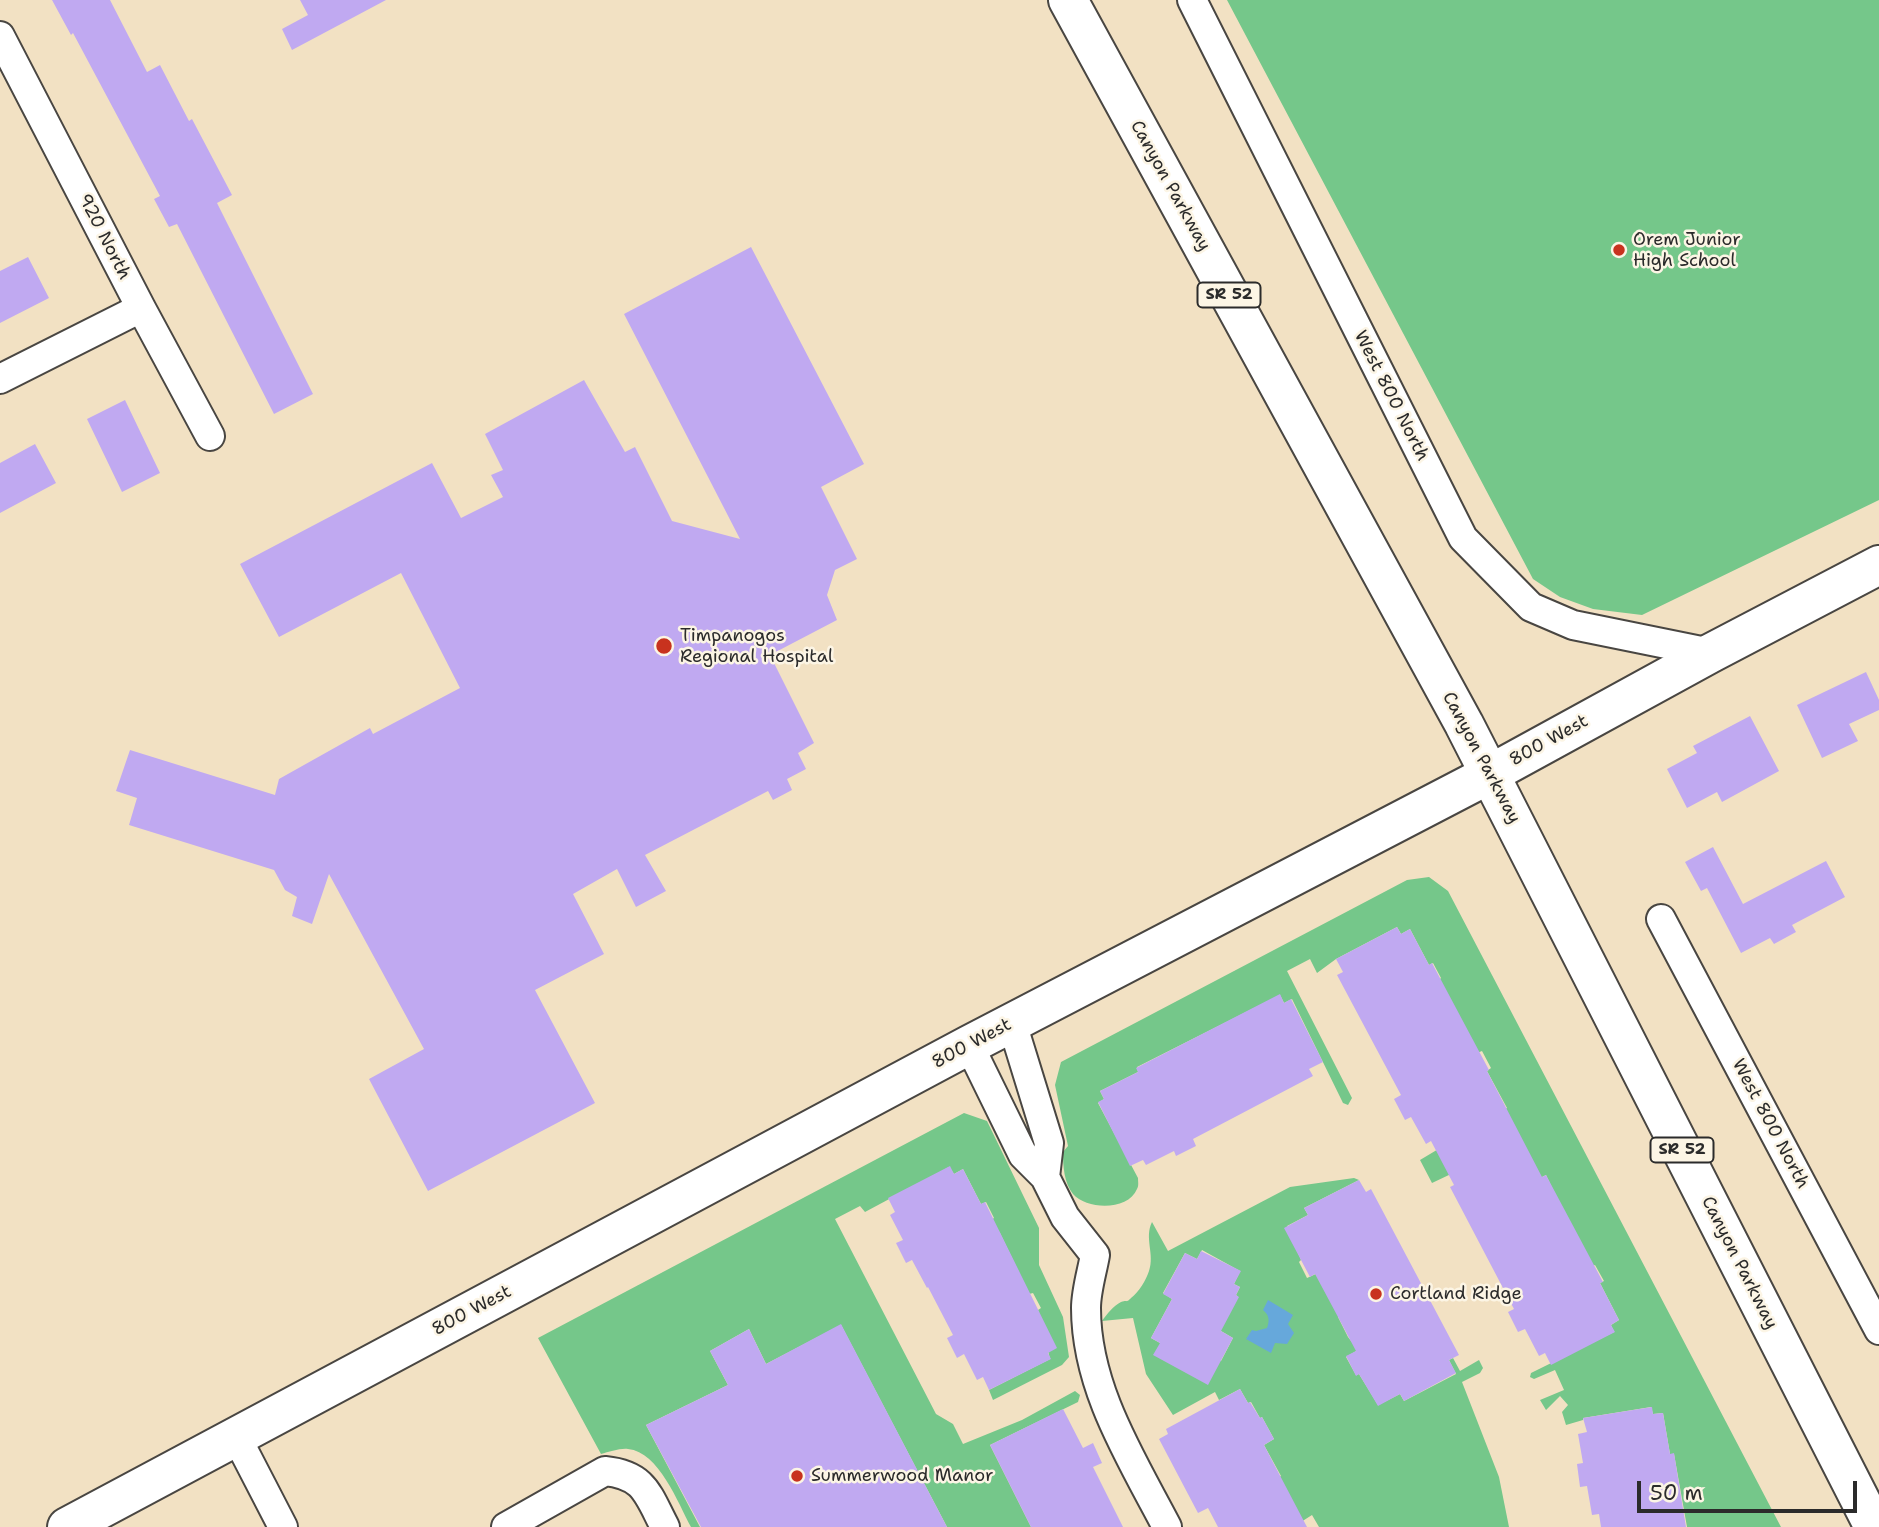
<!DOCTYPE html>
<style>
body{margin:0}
#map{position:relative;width:1879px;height:1527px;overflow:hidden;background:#f2e1c3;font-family:"Shantell Sans",sans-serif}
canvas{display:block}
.scale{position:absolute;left:1637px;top:1481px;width:220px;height:32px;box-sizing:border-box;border:4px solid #2b2b2b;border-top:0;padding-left:9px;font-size:21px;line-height:24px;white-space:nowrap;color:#2b2b2b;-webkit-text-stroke:5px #fcf5e5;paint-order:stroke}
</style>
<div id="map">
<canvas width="1879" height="1527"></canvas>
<div class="scale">50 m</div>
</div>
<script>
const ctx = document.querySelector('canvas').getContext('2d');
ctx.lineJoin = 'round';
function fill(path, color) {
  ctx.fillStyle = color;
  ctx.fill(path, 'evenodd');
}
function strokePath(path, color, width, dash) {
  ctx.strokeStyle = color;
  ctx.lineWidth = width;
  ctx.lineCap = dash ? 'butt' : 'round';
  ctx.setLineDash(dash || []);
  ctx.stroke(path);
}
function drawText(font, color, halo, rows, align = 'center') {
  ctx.font = font + ' "Shantell Sans",sans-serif';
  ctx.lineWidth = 5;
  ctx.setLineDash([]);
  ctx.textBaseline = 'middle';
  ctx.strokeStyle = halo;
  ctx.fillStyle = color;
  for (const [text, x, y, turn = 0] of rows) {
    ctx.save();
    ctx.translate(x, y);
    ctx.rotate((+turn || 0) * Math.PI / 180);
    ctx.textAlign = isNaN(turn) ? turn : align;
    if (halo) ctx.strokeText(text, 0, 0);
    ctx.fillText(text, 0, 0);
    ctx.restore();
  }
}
const green = new Path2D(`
 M1227,0H1879V500L1642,615L1593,609L1560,597L1533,579Z
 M1429,877L1448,891L1781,1527H1687L1674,1454H1670L1663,1413L1653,1414L1651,1407L1583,1418V1420L1566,1425L1562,1412L1568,1405L1560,1396L1546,1410L1540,1400L1564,1390L1555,1370L1534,1379L1530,1377L1531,1373L1614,1332L1611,1325L1619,1320L1600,1283L1604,1281L1595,1265L1590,1267L1546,1175L1542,1177L1451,1174L1432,1183L1420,1160L1507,1108L1487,1071L1491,1068L1482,1051L1477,1053L1438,981L1441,978L1433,963L1429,965L1410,929L1401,934L1397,927L1336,959L1317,973L1310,959L1287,971L1352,1098L1348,1105L1343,1103L1292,999L1284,1003L1280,995L1137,1067L1138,1072L1100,1091L1104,1099L1098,1103L1138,1178C1138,1182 1139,1186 1137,1189C1128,1211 1087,1210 1073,1194C1064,1183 1063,1166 1063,1152L1068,1146L1055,1085L1061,1062L1407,880Z
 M964,1113L987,1121L1039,1228V1265L1063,1317L1069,1357L1062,1365L993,1400L989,1390L1050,1359L1038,1310L1041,1308L1033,1293L1029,1294L1000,1233L991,1220L994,1218L986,1202L981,1204L963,1169L954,1174L949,1167L865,1212L860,1206L835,1219L936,1414L953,1424L963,1444L1022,1420L1075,1391L1080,1395L1078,1402L990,1445L1031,1527H947L841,1325L766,1364L749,1329L710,1351L728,1385L646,1425L700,1527H691C678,1503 659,1452 628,1449C620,1448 609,1452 601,1454L538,1338Z
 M1354,1178L1359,1180L1304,1208L1308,1215L1287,1226L1301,1260L1299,1262L1307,1278L1318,1273L1356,1307L1338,1317L1348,1337L1358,1350L1346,1357L1356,1375L1359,1374L1378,1405L1400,1394L1404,1401L1456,1374L1449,1360L1453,1358L1460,1371L1479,1360L1483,1368L1480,1373L1462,1382L1499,1477L1509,1527H1319L1312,1515L1301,1522L1260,1488L1281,1476L1264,1445L1274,1439L1262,1417L1260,1418L1251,1402L1248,1403L1240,1389L1219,1400L1215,1392L1173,1415L1146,1374L1133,1318L1102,1321C1107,1314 1113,1306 1121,1302C1129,1299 1125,1304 1131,1298C1139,1292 1146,1280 1149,1271C1155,1254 1144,1238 1152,1222L1168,1251L1290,1187ZM1202,1250L1240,1271L1234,1284L1240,1287L1236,1295L1238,1297L1214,1327L1233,1338L1221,1361L1160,1343L1151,1338L1172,1299L1163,1293L1185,1253L1197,1259Z`);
const water = new Path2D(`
 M1268,1300L1293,1315L1288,1324L1294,1333L1287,1344L1275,1343L1271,1353L1246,1339L1252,1330L1256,1331L1267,1328C1270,1320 1269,1315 1263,1310Z`);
const building = new Path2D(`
 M52,0H110L147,72L160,65L189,121L192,119L232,195L217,203L313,394L274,414L177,224L169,227L154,199L160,196L73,33L71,35Z
 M300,0H386L292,50L282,29L308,15Z
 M751,247L864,464L821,487L857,559L835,570L827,595L837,620L770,655L814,743L798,753L806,769L787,779L792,790L773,800L768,791L645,855L666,891L636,907L617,869L573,894L604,954L535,990L595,1103L428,1191L369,1079L424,1049L329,874L312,924L292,916L297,897L285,890L274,870L129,825L137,798L116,791L130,750L275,795L279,779L370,728L373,734L460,688L401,573L279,637L240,564L432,463L461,518L503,497L491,475L503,470L485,434L584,380L625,452L635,447L672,521L740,539L624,314Z
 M28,257L49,298L0,323V271Z
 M125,400L160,473L122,492L87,419Z
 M35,444L56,483L0,513V463Z
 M1866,672L1879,700V710L1849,724L1858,741L1822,758L1797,705Z
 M1750,716L1779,771L1722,802L1717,792L1687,808L1667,769L1697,753L1693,746Z
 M1713,847L1743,904L1826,861L1845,897L1792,925L1796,932L1774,944L1770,938L1741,953L1707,888L1701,891L1685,862Z
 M1397,927L1401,934L1410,929L1429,965L1432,963L1489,1070L1487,1071L1542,1177L1546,1175L1603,1282L1600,1283L1619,1320L1611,1325L1615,1332L1551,1365L1545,1353L1539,1356L1525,1329L1518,1332L1508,1312L1514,1309L1450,1187L1454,1185L1431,1141L1426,1144L1411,1117L1405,1120L1394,1099L1401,1095L1337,975L1343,972L1336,959Z
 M1280,994L1284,1003L1291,999L1323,1062L1309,1069L1313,1076L1193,1139L1196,1146L1176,1156L1174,1151L1146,1165L1143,1160L1130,1166L1098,1102L1104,1099L1100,1091L1138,1072L1136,1068Z
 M950,1166L954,1174L963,1169L981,1204L985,1202L1057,1348L1048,1353L1051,1359L989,1390L983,1377L977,1380L964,1354L957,1358L947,1338L953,1335L928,1287L927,1288L912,1260L906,1263L896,1243L903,1240L890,1215L895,1212L888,1198Z
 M1359,1180L1366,1192L1371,1189L1459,1355L1449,1360L1456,1373L1404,1401L1400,1394L1378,1406L1359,1374L1356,1376L1346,1356L1356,1351L1338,1317L1315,1274L1310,1277L1284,1228L1308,1215L1304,1208Z
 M1201,1251L1241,1271L1234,1284L1240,1287L1236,1295L1239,1297L1221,1331L1233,1338L1208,1385L1153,1355L1160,1343L1151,1338L1172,1299L1163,1294L1185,1253L1197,1259Z
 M841,1324L947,1527H701L646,1425L728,1385L710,1351L749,1329L766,1364Z
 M1240,1389L1248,1403L1250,1402L1260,1418L1262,1417L1274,1439L1264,1445L1307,1527H1218L1208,1508L1198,1513L1159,1439L1168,1434L1166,1429Z
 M1652,1407L1653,1414L1663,1413L1670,1454L1674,1453L1686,1527H1601L1599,1514L1592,1515L1587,1486L1580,1487L1577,1464L1583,1463L1578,1434L1587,1432L1583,1418Z
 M1063,1409L1083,1448L1093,1443L1102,1463L1093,1467L1123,1527H1031L990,1445Z`);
const street = new Path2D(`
 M1192,0L1463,538L1531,607L1573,625L1711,653
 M0,36L141,308L210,436
 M0,379L141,308
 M1661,919L1879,1330
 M1012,1023L1049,1143L1045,1177L1065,1217L1095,1255C1092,1272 1086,1291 1086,1308C1086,1388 1131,1458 1167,1527
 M969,1045L1023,1155L1045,1177
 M237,1438L283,1527
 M506,1527L605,1471C645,1475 648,1495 665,1527`);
const secondary = new Path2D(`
 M67,1527L969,1045L1490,774L1711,653L1879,565`);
const highway = new Path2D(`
 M1068,0L1464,724L1874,1527`);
const markers = [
 [1619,250,7,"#c8321e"],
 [664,646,9,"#c8321e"],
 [1376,1294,7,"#c8321e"],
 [797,1476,7,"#c8321e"]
];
const shields = [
 [1229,295,63],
 [1682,1150,63]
];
const shieldNames = [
 ["SR 52",1229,295],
 ["SR 52",1682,1150]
];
const streetNames = [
 ["Canyon Parkway",1170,186,61],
 ["920 North",104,237,63],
 ["West 800 North",1391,396,63],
 ["800 West",1549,741,-29],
 ["Canyon Parkway",1481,758,62],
 ["800 West",972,1044,-28],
 ["West 800 North",1770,1124,62],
 ["Canyon Parkway",1739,1263,63],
 ["800 West",472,1311,-28]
];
const poiNames = [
 ["Orem Junior",1633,240],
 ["High School",1633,261],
 ["Timpanogos",680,636],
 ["Regional Hospital",680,657],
 ["Cortland Ridge",1390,1294],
 ["Summerwood Manor",811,1476]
];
fill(green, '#75c78a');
fill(water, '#66a8db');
fill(building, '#c0a9f1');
strokePath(street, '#494642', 32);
strokePath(secondary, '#494642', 42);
strokePath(highway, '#494642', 42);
strokePath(street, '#fff', 28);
strokePath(secondary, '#fff', 38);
strokePath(highway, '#fff', 38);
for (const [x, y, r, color] of markers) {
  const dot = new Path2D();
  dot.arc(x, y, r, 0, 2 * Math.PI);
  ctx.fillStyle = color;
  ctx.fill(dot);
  strokePath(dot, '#fcf5e5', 2.5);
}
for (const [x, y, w] of shields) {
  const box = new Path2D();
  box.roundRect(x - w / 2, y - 12.5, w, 25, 5);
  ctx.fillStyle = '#fcf5e5';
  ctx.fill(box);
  strokePath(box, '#2b2b2b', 2);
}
drawText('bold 16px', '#2b2b2b', null, shieldNames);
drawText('18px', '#2b2b2b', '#fcf5e5', streetNames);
drawText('18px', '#2b2b2b', '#fcf5e5', poiNames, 'left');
</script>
